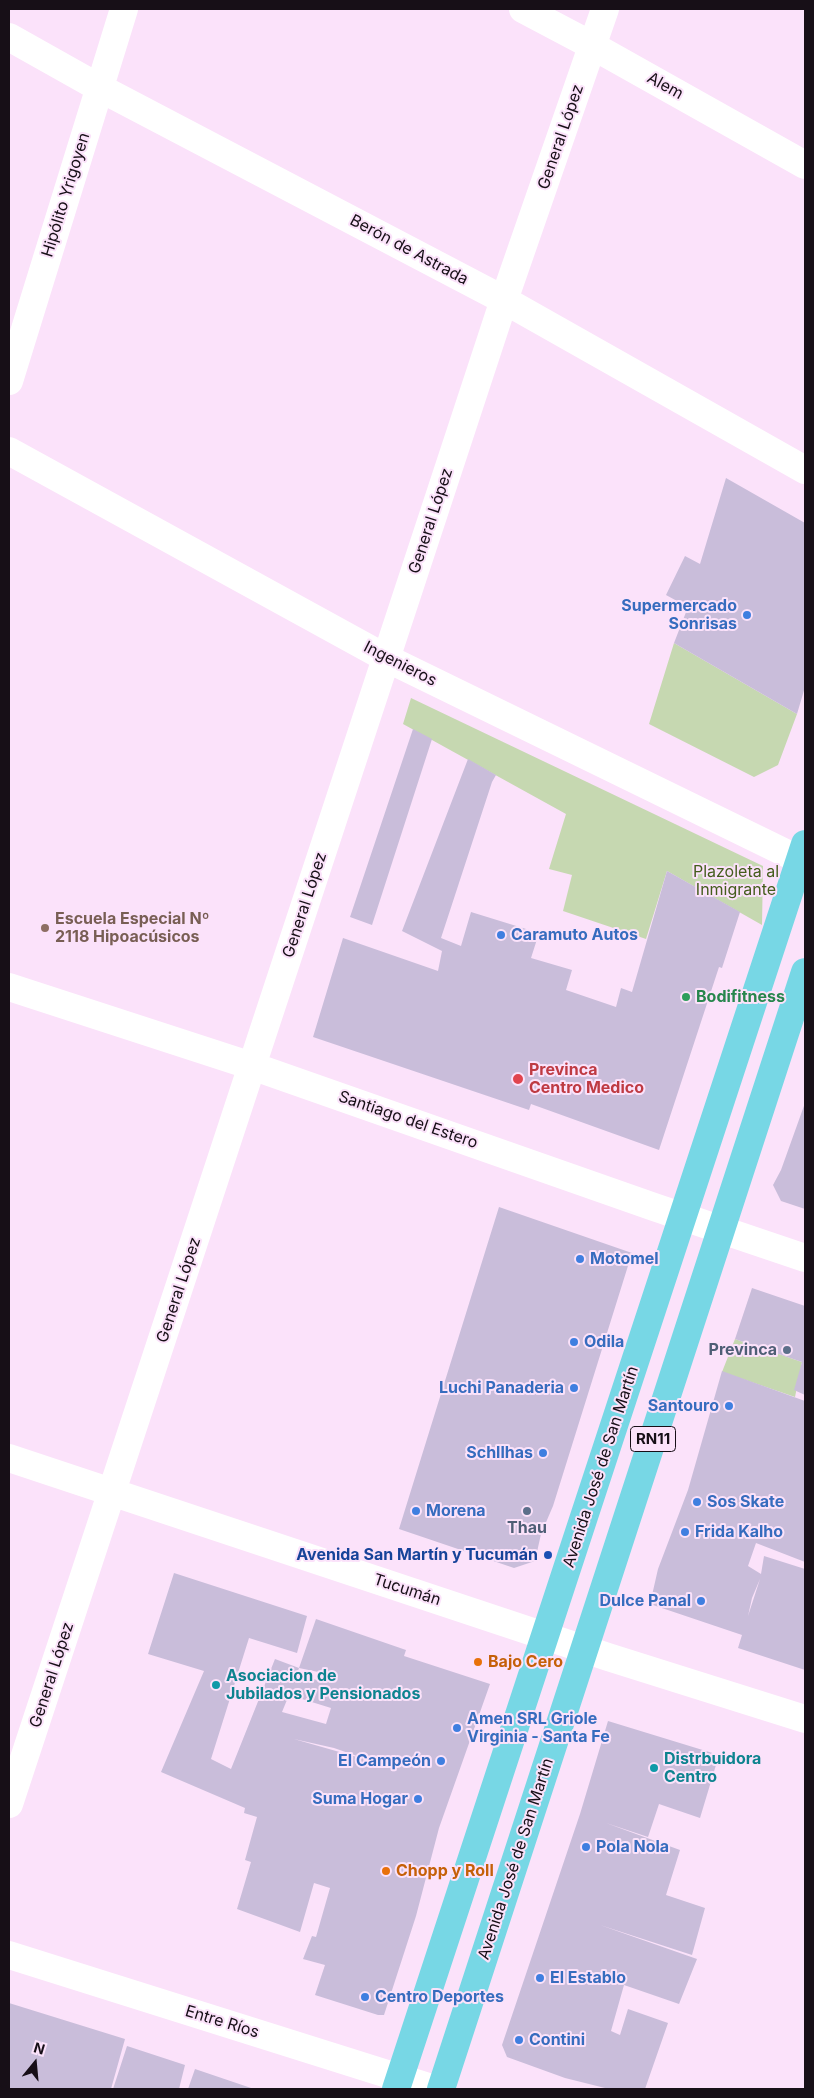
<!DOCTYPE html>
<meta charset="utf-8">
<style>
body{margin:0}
#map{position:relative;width:814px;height:2098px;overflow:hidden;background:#fbe2fa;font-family:Inter,sans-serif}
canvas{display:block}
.frame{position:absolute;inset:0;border:10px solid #170f17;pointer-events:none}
.north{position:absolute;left:10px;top:2038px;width:50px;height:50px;-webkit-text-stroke:4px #fbe2fa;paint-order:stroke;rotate:17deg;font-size:14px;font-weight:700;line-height:20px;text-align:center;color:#170f17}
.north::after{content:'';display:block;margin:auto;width:18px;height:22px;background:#170f17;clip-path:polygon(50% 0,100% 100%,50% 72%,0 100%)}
</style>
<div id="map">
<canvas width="814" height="2098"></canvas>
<div class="frame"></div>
<div class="north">N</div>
</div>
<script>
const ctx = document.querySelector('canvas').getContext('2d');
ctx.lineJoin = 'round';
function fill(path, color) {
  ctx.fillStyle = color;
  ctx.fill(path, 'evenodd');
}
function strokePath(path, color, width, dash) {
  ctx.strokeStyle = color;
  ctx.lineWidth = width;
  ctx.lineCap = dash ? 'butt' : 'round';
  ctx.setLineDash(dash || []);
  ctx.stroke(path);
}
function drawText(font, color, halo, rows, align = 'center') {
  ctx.font = font + ' Inter,sans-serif';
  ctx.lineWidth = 4;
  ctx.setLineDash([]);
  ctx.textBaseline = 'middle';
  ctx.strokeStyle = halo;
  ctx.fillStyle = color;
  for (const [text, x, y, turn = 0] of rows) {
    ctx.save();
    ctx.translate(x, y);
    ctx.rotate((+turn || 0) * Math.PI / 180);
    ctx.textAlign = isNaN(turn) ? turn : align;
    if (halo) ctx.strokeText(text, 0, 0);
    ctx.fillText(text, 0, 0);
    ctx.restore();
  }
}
const green = new Path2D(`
 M674,643L797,714L778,765L754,777L649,724Z
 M411,698L763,866L762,925L667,871L646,939L563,911L572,875L549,869L566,814L403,724Z
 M735,1339L802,1362L795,1397L722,1372Z`);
const building = new Path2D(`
 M726,478L805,523V687L797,714L674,643L688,607L666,595L685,556L700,564Z
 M413,729L432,739L372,925L350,917Z
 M468,759L496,775L492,782L441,938L461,946L471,912L539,933L531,958L572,970L566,990L616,1007L621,988L632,992L667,871L740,912L722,968L719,967L659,1150L531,1104L529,1110L313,1037L343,938L438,971L442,951L402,931Z
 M805,1103V1209L781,1201L773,1185L781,1170Z
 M499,1207L632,1253L553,1506L541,1534L535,1561L514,1568L399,1529Z
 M752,1288L805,1306V1395L794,1390L802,1362L735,1339Z
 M722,1371L805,1401V1562L756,1543L748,1566L761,1574L764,1556L805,1569V1670L738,1648L742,1635L650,1604L658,1569L688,1490ZM760,1579L748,1616L752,1598Z
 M174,1573L307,1616L297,1653L249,1638L211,1759L231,1769L275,1659L299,1668L297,1674L320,1681L323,1673L299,1668L316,1619L406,1650L404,1656L490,1684L439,1828L416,1916L384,2015H378L315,1995L325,1965L303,1959L312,1936L316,1937L330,1888L314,1883L300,1932L237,1909L251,1862L245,1860L257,1817L244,1813L245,1808L161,1772L204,1671L148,1654ZM289,1695L331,1708L326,1724L282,1712ZM294,1739L334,1748L357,1756V1757Z
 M608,1721L719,1755L700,1818L659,1804L648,1837L606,1823L680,1850L666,1895L705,1908L692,1955L600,1925L697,1959L679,2004L624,1985L611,2031L620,2035L628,2009L668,2023L645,2089H609L565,2078L507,2057L502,2045L580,1814Z
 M9,2003L125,2039L111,2089H9Z
 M127,2046L185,2065L179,2089H113Z
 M195,2069L254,2089H188Z`);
const minor = new Path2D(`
 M523,9L593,46L805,165
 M9,37L98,87L504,300L805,470
 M9,381L124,9
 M9,451L386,658L800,860
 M9,987L252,1066L654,1207L805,1258
 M9,1458L608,1657L805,1719
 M9,1804L504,300L605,9
 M9,1955L435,2089`);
const major = new Path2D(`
 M396,2089L805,844
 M441,2089L805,972`);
const markers = [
 [747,615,5,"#3f7fe0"],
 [45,928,5,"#8d6e63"],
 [501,935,5,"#3f7fe0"],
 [686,997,5,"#2e9e5b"],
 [518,1079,6,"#e0444e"],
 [580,1259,5,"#3f7fe0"],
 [574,1342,5,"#3f7fe0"],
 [787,1350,5,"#5c6f8a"],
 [574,1388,5,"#3f7fe0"],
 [729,1406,5,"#3f7fe0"],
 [543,1453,5,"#3f7fe0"],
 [697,1502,5,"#3f7fe0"],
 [416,1511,5,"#3f7fe0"],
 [527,1511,5,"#5c6f8a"],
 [685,1532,5,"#3f7fe0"],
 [548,1555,5,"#1a4fb4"],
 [701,1601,5,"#3f7fe0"],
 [478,1662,5,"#e8710a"],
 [216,1685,5,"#0f9aa8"],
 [457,1728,5,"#3f7fe0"],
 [441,1761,5,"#3f7fe0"],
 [654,1768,5,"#0f9aa8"],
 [418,1799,5,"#3f7fe0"],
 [586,1847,5,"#3f7fe0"],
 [386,1871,5,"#e8710a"],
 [540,1978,5,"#3f7fe0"],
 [365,1997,5,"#3f7fe0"],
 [519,2040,5,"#3f7fe0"]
];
const shields = [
 [653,1439,45]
];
const shieldNames = [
 ["RN11",653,1439]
];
const streetNames = [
 ["Alem",665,86,29],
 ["General López",561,137,-71],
 ["Hipólito Yrigoyen",66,195,-73],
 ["Berón de Astrada",409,250,28],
 ["General López",431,521,-72],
 ["Ingenieros",400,664,27],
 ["General López",305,905,-72],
 ["Santiago del Estero",408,1120,19],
 ["General López",179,1290,-72],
 ["Avenida José de San Martín",601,1467,-72],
 ["Tucumán",407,1590,18],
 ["General López",52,1675,-72],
 ["Avenida José de San Martín",516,1859,-72],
 ["Entre Ríos",222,2022,17]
];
const shopNames = [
 ["Supermercado",737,606,"right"],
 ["Sonrisas",737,624,"right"],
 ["Caramuto Autos",511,935],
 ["Motomel",590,1259],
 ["Odila",584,1342],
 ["Luchi Panaderia",564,1388,"right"],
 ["Santouro",719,1406,"right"],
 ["Schllhas",533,1453,"right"],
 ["Sos Skate",707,1502],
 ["Morena",426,1511],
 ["Frida Kalho",695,1532],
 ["Dulce Panal",691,1601,"right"],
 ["Amen SRL Griole",467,1719],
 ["Virginia - Santa Fe",467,1737],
 ["El Campeón",431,1761,"right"],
 ["Suma Hogar",408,1799,"right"],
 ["Pola Nola",596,1847],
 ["El Establo",550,1978],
 ["Centro Deportes",375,1997],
 ["Contini",529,2040]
];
const parkNames = [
 ["Plazoleta al",736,872],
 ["Inmigrante",736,890]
];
const educationNames = [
 ["Escuela Especial Nº",55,919],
 ["2118 Hipoacúsicos",55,937]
];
const leisureNames = [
 ["Bodifitness",696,997]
];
const healthNames = [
 ["Previnca",529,1070],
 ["Centro Medico",529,1088]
];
const serviceNames = [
 ["Previnca",777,1350],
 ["Thau",527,1528,"center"]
];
const transitNames = [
 ["Avenida San Martín y Tucumán",538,1555]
];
const foodNames = [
 ["Bajo Cero",488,1662],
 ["Chopp y Roll",396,1871]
];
const cultureNames = [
 ["Asociacion de",226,1676],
 ["Jubilados y Pensionados",226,1694],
 ["Distrbuidora",664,1759],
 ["Centro",664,1777]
];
fill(green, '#c6d8b1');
fill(building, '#c9bdda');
strokePath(minor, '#fff', 28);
strokePath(major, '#77d7e5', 28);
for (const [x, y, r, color] of markers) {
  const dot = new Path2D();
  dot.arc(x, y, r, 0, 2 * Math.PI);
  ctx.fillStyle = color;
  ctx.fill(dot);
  strokePath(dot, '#fbe2fa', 2);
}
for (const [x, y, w] of shields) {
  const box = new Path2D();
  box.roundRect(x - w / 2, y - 12.5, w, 25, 4);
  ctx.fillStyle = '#fbe2fa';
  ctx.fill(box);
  strokePath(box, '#170f17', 1);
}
drawText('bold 15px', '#170f17', null, shieldNames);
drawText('16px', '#170f17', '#fbe2fa', streetNames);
drawText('bold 16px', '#366cbe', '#fbe2fa', shopNames, 'left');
drawText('16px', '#445d1c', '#fbe2fa', parkNames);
drawText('bold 16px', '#785e54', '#fbe2fa', educationNames, 'left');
drawText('bold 16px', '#27864d', '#fbe2fa', leisureNames, 'left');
drawText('bold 16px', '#be3a42', '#fbe2fa', healthNames, 'left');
drawText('bold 16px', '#4e5e75', '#fbe2fa', serviceNames, 'right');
drawText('bold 16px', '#164399', '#fbe2fa', transitNames, 'right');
drawText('bold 16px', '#c56008', '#fbe2fa', foodNames, 'left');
drawText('bold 16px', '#0d838f', '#fbe2fa', cultureNames, 'left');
</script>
